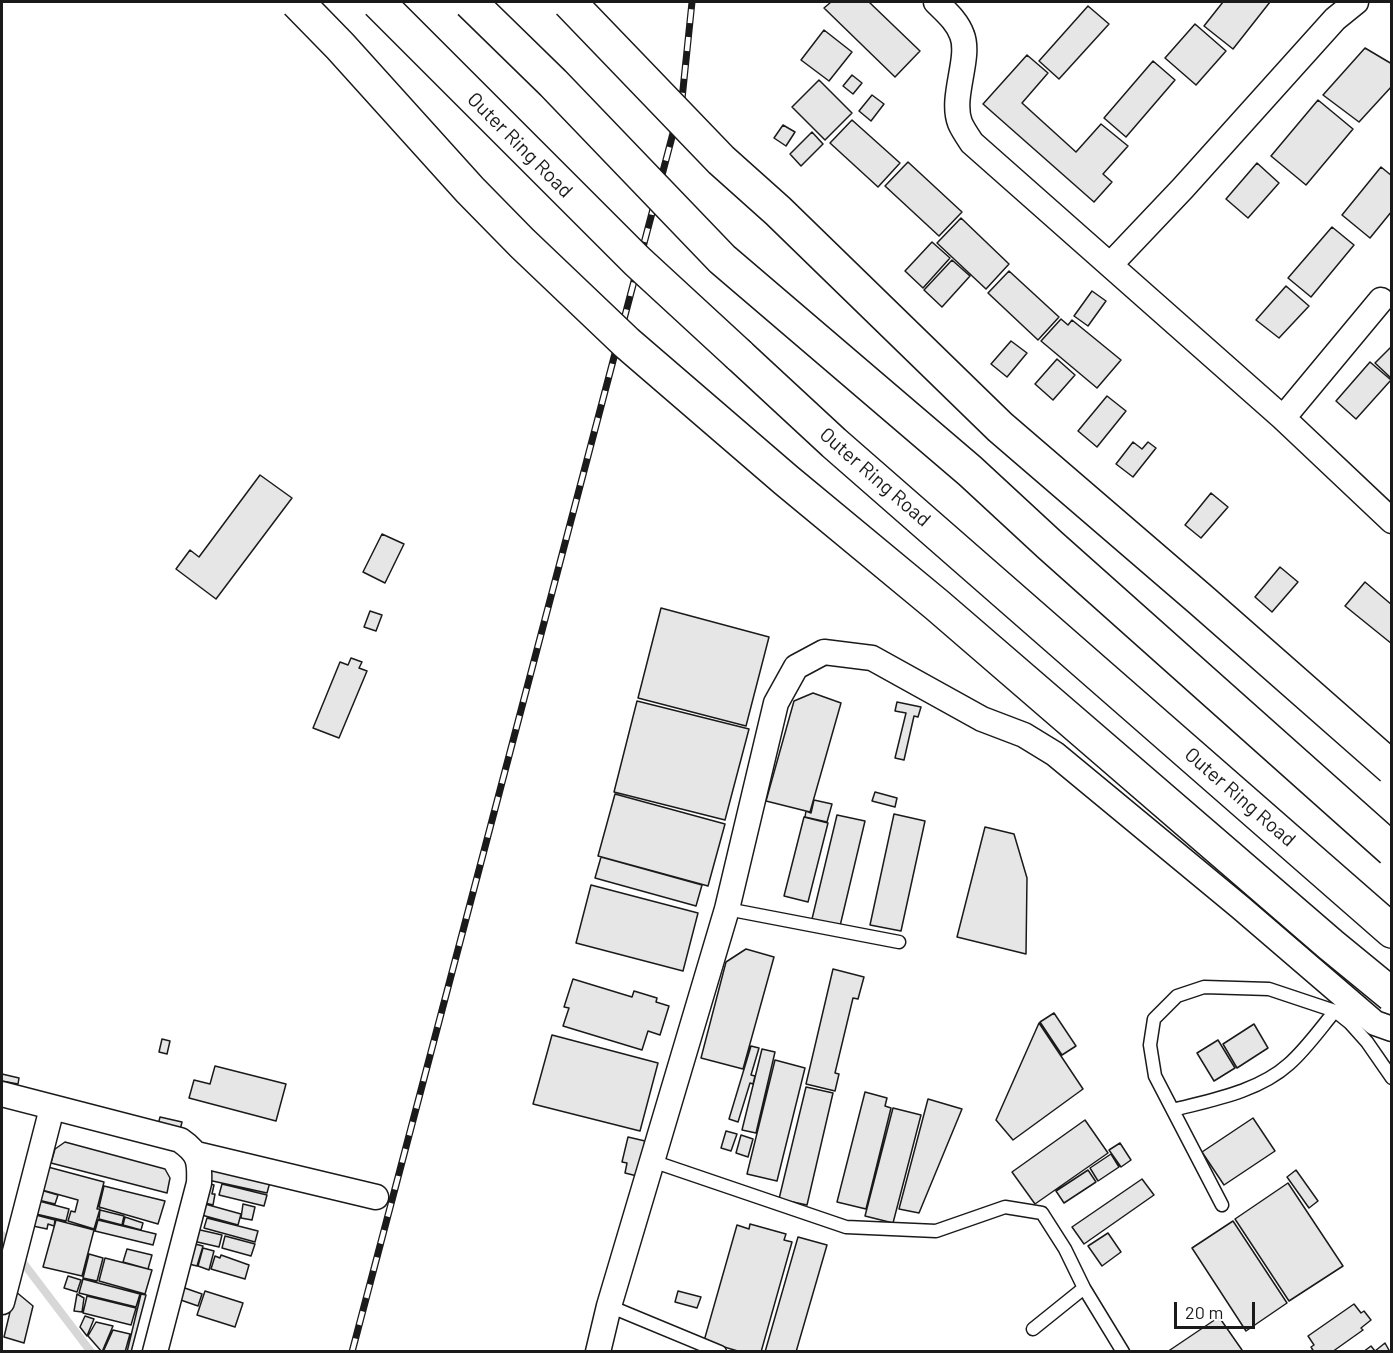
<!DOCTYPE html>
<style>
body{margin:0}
#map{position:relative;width:1393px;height:1353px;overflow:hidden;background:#fff;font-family:Barlow,sans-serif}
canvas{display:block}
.frame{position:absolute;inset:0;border:3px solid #1a1a1a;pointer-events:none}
.scale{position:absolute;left:1174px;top:1302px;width:81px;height:27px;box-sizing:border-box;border:3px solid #1a1a1a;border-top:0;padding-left:8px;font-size:18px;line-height:21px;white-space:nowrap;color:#1a1a1a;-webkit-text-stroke:4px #fff;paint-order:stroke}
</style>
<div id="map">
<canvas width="1393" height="1353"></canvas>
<div class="frame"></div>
<div class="scale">20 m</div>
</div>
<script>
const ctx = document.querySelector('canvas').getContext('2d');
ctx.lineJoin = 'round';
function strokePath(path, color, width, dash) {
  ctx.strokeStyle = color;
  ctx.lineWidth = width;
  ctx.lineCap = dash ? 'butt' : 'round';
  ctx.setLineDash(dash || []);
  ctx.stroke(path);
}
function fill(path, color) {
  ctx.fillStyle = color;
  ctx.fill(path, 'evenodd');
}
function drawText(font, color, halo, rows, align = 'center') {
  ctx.font = font + ' Barlow,sans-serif';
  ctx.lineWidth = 4.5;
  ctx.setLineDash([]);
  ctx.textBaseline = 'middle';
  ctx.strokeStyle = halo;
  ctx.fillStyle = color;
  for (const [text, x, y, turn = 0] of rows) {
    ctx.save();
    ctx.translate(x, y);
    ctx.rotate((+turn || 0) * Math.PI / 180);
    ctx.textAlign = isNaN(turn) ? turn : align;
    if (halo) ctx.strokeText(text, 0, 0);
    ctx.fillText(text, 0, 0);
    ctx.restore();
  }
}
const stream = new Path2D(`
 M2,1235L91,1352`);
const building = new Path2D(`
 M831,2H869L920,51L895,77L824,8Z
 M1223,2H1270L1233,49L1204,26Z
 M1088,6L1109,24L1059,79L1039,61Z
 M1195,24L1226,51L1196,85L1165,58Z
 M824,30L852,52L829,81L801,60Z
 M1365,48L1392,64V86L1359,122L1323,95Z
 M1027,55L1048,73L1022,103L1076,152L1101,124L1128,146L1103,174L1112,182L1094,202L983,104Z
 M1153,61L1175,80L1126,137L1104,118Z
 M852,75L862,83L853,94L843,86Z
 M819,80L852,113L825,140L792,107Z
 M872,95L884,104L871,121L859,111Z
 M1318,100L1353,129L1306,185L1271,156Z
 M852,120L900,163L878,187L830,143Z
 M783,125L795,132L786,146L774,138Z
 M812,132L823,144L801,166L790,154Z
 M908,162L962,212L939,236L885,186Z
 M1257,163L1279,183L1248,218L1226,199Z
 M1381,167L1392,176V211L1370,238L1342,215Z
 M961,218L1009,264L986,289L937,243Z
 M1332,227L1354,245L1311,297L1288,278Z
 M932,242L950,258L923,288L905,271Z
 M952,260L970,276L942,307L924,290Z
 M1009,271L1059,317L1038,340L988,293Z
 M1286,286L1309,306L1279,338L1256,320Z
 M1092,291L1106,301L1088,326L1074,316Z
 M1061,319L1068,325L1072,320L1121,360L1097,388L1041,341Z
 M1011,341L1027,353L1007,377L991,364Z
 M1392,346V379L1375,363Z
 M1057,359L1075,375L1053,400L1035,384Z
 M1370,362L1391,380L1356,419L1336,401Z
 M1107,396L1126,411L1097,447L1078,431Z
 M1133,442L1142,449L1148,442L1156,448L1133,477L1116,464Z
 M260,475L292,498L216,599L176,569L190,550L199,557Z
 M1211,493L1228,507L1201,538L1185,525Z
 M382,534L404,544L385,583L363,572Z
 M1280,567L1298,582L1272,612L1255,597Z
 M1365,582L1392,605V644L1345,606Z
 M661,608L769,637L746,726L638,698Z
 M370,611L382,615L376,631L364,627Z
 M351,658L362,662L359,668L367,671L339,738L313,728L340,662L348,665Z
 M813,693L841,703L810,812L766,801L794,701Z
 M637,701L749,729L725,820L614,792Z
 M897,702L921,707L918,717L914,716L904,760L895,758L906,713L895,711Z
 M875,792L897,798L895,807L872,801Z
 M615,794L725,824L708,886L598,856Z
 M814,800L832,804L827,822L805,817L806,811L811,813Z
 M894,814L925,821L901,931L870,925Z
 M837,815L865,821L840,926L812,919Z
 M804,817L828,823L808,902L784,896Z
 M985,827L1014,834L1027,878L1026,954L957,937Z
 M601,857L702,885L696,906L595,878Z
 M591,885L698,913L683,971L576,943Z
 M746,949L774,957L743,1069L701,1058L726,962Z
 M833,969L864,977L858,999L853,998L835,1073L839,1074L835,1091L806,1084Z
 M573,979L632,997L634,991L657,998L656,1002L669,1006L660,1035L648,1031L642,1050L563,1026L569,1008L564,1007Z
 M1054,1013L1076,1046L1062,1055L1040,1022Z
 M1039,1023L1083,1089L1013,1140L996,1120Z
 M1254,1024L1268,1048L1237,1068L1223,1044Z
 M552,1035L658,1063L640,1131L533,1104Z
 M162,1039L170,1041L167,1054L159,1052Z
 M1218,1040L1235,1068L1214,1081L1197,1053Z
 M751,1046L759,1048L751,1075L755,1076L753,1084L750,1083L738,1122L729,1119Z
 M762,1049L775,1052L756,1133L742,1130Z
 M775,1060L805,1068L777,1181L747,1174Z
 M215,1066L286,1084L276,1121L189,1098L194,1080L210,1084Z
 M2,1074L19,1078L18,1084L2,1081Z
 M806,1087L833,1093L807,1205L779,1199Z
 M865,1092L887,1098L885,1106L891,1108L866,1209L837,1202Z
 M928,1099L962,1109L919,1213L899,1209Z
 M893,1108L921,1115L893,1223L865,1216Z
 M160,1117L182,1122L180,1130L158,1125Z
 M1253,1118L1275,1151L1224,1185L1202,1152Z
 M1085,1120L1108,1153L1035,1204L1012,1172Z
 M726,1131L737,1134L731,1151L721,1148Z
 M741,1135L753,1139L748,1157L736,1153Z
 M628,1137L645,1141L639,1167L641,1177L625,1173L627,1163L622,1162Z
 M65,1142L165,1169L170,1178L167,1193L51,1163L55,1149Z
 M1120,1143L1131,1160L1121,1167L1109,1150Z
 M1111,1154L1119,1167L1098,1181L1090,1168Z
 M48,1167L104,1182L97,1209H100L94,1229L68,1221L71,1211L75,1212L78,1200L42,1190Z
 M211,1168L270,1182L267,1193L208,1180Z
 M1088,1170L1096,1182L1064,1203L1056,1191Z
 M1296,1170L1318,1201L1309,1208L1287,1177Z
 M1142,1179L1154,1195L1084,1244L1072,1227Z
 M206,1183L214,1185L212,1194H215L213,1205L201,1202Z
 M1288,1183L1343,1266L1289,1301L1235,1219Z
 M222,1184L267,1195L264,1206L219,1195Z
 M104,1186L165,1201L158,1224L99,1207Z
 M37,1189L58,1195L55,1204L34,1199Z
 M39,1201L69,1209L66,1221L36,1214Z
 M205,1204L241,1214L238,1225L198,1214Z
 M243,1204L255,1207L252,1220L241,1218Z
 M100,1210L124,1216L122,1225L99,1219Z
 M36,1215L55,1220L54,1226L48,1224L47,1229L33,1226Z
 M125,1217L143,1223L141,1230L123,1225Z
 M207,1218L258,1231L255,1242L204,1228Z
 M56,1220L94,1230L82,1276L43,1267Z
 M98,1220L156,1234L153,1245L95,1231Z
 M1233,1221L1287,1303L1246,1331L1192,1248Z
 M750,1224L786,1234L784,1240L792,1242L761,1352H741L704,1341L737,1225L749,1229Z
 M196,1229L222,1235L219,1247L193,1241Z
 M1108,1233L1121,1252L1102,1266L1088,1246Z
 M225,1236L255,1244L251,1256L222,1248Z
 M798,1237L827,1245L796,1352H765Z
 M191,1243L203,1246L197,1266L185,1263Z
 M203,1248L214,1251L209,1270L198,1266Z
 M127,1249L152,1255L148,1269L123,1262Z
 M89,1254L103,1258L97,1281L83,1278Z
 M221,1255L249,1265L245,1279L211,1269L215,1256L220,1258Z
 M105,1258L152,1270L145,1294L99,1281Z
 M68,1276L81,1280L77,1292L64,1288Z
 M83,1279L140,1294L136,1307L79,1293Z
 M179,1286L202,1294L198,1306L175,1298Z
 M15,1291L33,1306L24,1343L4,1337Z
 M205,1291L243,1303L235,1327L197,1315Z
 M678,1291L701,1297L697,1308L675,1302Z
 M77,1294L84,1298L82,1312L74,1311Z
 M141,1294L146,1295L131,1352H127Z
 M87,1296L136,1308L131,1325L83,1313Z
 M1354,1304L1361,1313L1364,1311L1371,1320L1361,1328L1363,1330L1332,1352H1314L1311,1347L1314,1345L1308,1336Z
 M85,1316L94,1319L87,1336L80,1327Z
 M1219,1317L1242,1350L1239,1352H1167Z
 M96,1322L113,1326L102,1352L88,1336Z
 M113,1330L130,1334L125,1352H103Z
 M1385,1343L1390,1352H1363L1371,1346L1375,1351Z`);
const service = new Path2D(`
 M727,909L899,942
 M1173,1110C1211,1100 1258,1092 1289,1064C1306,1049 1320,1029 1335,1011
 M652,1161L846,1227L936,1231L1005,1207L1042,1213L1065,1249L1084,1288L1033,1329
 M1222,1205L1155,1076L1150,1045L1154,1019L1177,996L1204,987L1269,989L1335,1011L1350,1023L1367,1042L1392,1078
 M1084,1288L1123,1352
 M609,1306L720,1352`);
const minor = new Path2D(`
 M936,2C946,12 957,21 962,35C971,58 950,97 960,123C963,130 968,137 972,143L1283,418L1392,521
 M1110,265L1183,188L1335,19L1356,2
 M1283,418L1381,300
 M2,1094L180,1140C199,1153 200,1161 199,1183L155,1352
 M196,1154L376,1197
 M2,1302L52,1108
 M598,1352L609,1306L727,909L776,703L796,667L824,652L872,658L982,719L1024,735L1055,754L1240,907L1375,1023L1392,1029`);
const primary = new Path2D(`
 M739,355L834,443L1392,931`);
const rail = new Path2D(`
 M352,1352L682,99L692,2`);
const secondaryBridge = new Path2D(`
 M297,2L340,46L470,190L522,243L627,343L786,480L937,605L1331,945L1392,995
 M569,2L721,160L778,211L1000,427L1201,600L1392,768`);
const primaryBridge = new Path2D(`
 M378,2L637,261L739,355
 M470,2L553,83L722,259L970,471L1050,545L1392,850`);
const streetNames = [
 ["Outer Ring Road",520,145,45],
 ["Outer Ring Road",875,477,41],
 ["Outer Ring Road",1240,797,41]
];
strokePath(stream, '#d7d7d7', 8);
fill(building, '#e6e6e6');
strokePath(building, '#1a1a1a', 1.5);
strokePath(service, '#1a1a1a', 15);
strokePath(minor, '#1a1a1a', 27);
strokePath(primary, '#1a1a1a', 36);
strokePath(service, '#fff', 12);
strokePath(minor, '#fff', 24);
strokePath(primary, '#fff', 33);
strokePath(rail, '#1a1a1a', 7);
strokePath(rail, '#fff', 4.5, [14]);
strokePath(secondaryBridge, '#1a1a1a', 36, []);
strokePath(primaryBridge, '#1a1a1a', 36, []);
strokePath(secondaryBridge, '#fff', 33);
strokePath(primaryBridge, '#fff', 33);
drawText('20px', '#1a1a1a', '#fff', streetNames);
</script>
